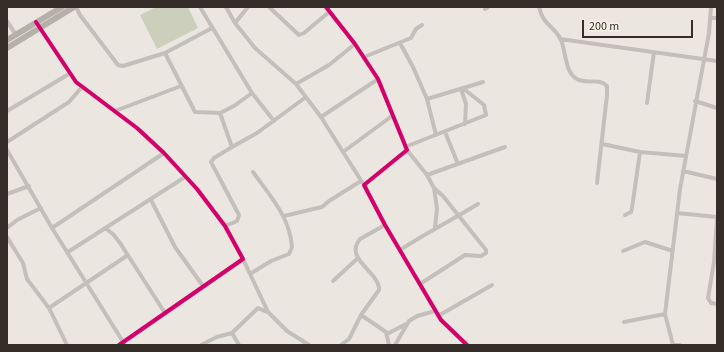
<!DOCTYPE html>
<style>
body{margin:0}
#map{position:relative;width:724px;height:352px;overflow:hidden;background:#ebe7e0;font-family:"Source Sans 3",sans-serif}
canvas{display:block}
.frame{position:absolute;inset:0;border:8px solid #342d28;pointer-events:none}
.scale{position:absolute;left:582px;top:20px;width:111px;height:18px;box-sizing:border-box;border:2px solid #342d28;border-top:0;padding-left:5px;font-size:12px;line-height:14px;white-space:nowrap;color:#342d28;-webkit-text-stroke:3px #f7f2e8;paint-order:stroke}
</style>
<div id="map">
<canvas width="724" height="352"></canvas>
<div class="frame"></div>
<div class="scale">200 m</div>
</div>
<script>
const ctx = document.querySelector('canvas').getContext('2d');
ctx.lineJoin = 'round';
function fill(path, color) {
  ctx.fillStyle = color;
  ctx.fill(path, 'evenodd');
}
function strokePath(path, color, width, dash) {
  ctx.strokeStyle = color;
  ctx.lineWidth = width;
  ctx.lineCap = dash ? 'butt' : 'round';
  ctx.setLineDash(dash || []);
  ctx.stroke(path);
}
const green = new Path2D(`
 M156,7H188L198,28L157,49L140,15Z`);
const minor = new Path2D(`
 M76,7L80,15L118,65L123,66L165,53
 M200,7L252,93L234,106L220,113L232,147L214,158L211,162L239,215L237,221L225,226
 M226,7L235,23
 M248,7L235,23L255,48L296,84
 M269,7L299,35L304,33L329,12
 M326,7L355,44L378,79L407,150L364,185L385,225L441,320L467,345
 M539,7C543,26 555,26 561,40C566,52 565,73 577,79C587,85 598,77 607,86V95L597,183
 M485,9L488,7
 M711,18H717
 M7,21L16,35
 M39,27L76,82L137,128L164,153L197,189L225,226L243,259L119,345
 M212,28L165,53L195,112L220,113
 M560,39L717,61
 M400,43L413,67L427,99
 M355,44L329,65L296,84L321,117L378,79
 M364,57L411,38L416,29L422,25
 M461,89L466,104L465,124
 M252,93L274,121
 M695,101L717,108
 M647,103L654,52
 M7,111L69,74
 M115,111L181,86
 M321,117L362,182
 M445,132L458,164
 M436,135L427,99L483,82
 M7,142L69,102L82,87
 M602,144L640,152L686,156
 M232,147L257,133L306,97
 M405,147L486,115L484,105L464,89
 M7,150L52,228L125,345
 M407,150L427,175L434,188L443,196L486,250V253L481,256L465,255L420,284
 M343,152L392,116
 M683,171L717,179
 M427,175L505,147
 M434,188L437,209L435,227
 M7,194L29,186
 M151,200L175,247L203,286
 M677,213L717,217
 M625,215L631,212L632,208L640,152
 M284,216L322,207L329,201L361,181
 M717,218L714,262L708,298L711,303L717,304
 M7,228L17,220L41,208
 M52,228L164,153
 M105,228L113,234L120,243L165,313
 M7,237L23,263L27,279L49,308L128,255
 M400,250C426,233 452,220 478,204
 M623,251L645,242L673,251
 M68,252L185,177
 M243,259L268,312L287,331L309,345
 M250,274L271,261L289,254L292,247C290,217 270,196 253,172
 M333,281L358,258
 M49,308L67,345
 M361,315L386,332L389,345
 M438,316L492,285
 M624,322L665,314
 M232,333L239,345
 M387,334L406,324
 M201,345L217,337L232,333L258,308L267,312
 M341,345L349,339L361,315L379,290C380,272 343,259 360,239L385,225
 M395,345L409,321L417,316L435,311
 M673,345L665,314L680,189L709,33L711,7
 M673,345H680`);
const secondary = new Path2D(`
 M7,40L62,7
 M7,48L74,7`);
const cycleway = new Path2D(`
 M326,7L355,44L378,79L407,150L364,185L385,225L441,320L467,345
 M36,22L76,82L137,128L164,153L197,189L225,226L243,259L119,345`);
fill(green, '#cbcfbc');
strokePath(minor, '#c4bfba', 4);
strokePath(secondary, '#b5b0aa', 6);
strokePath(cycleway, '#d6006c', 4);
</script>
